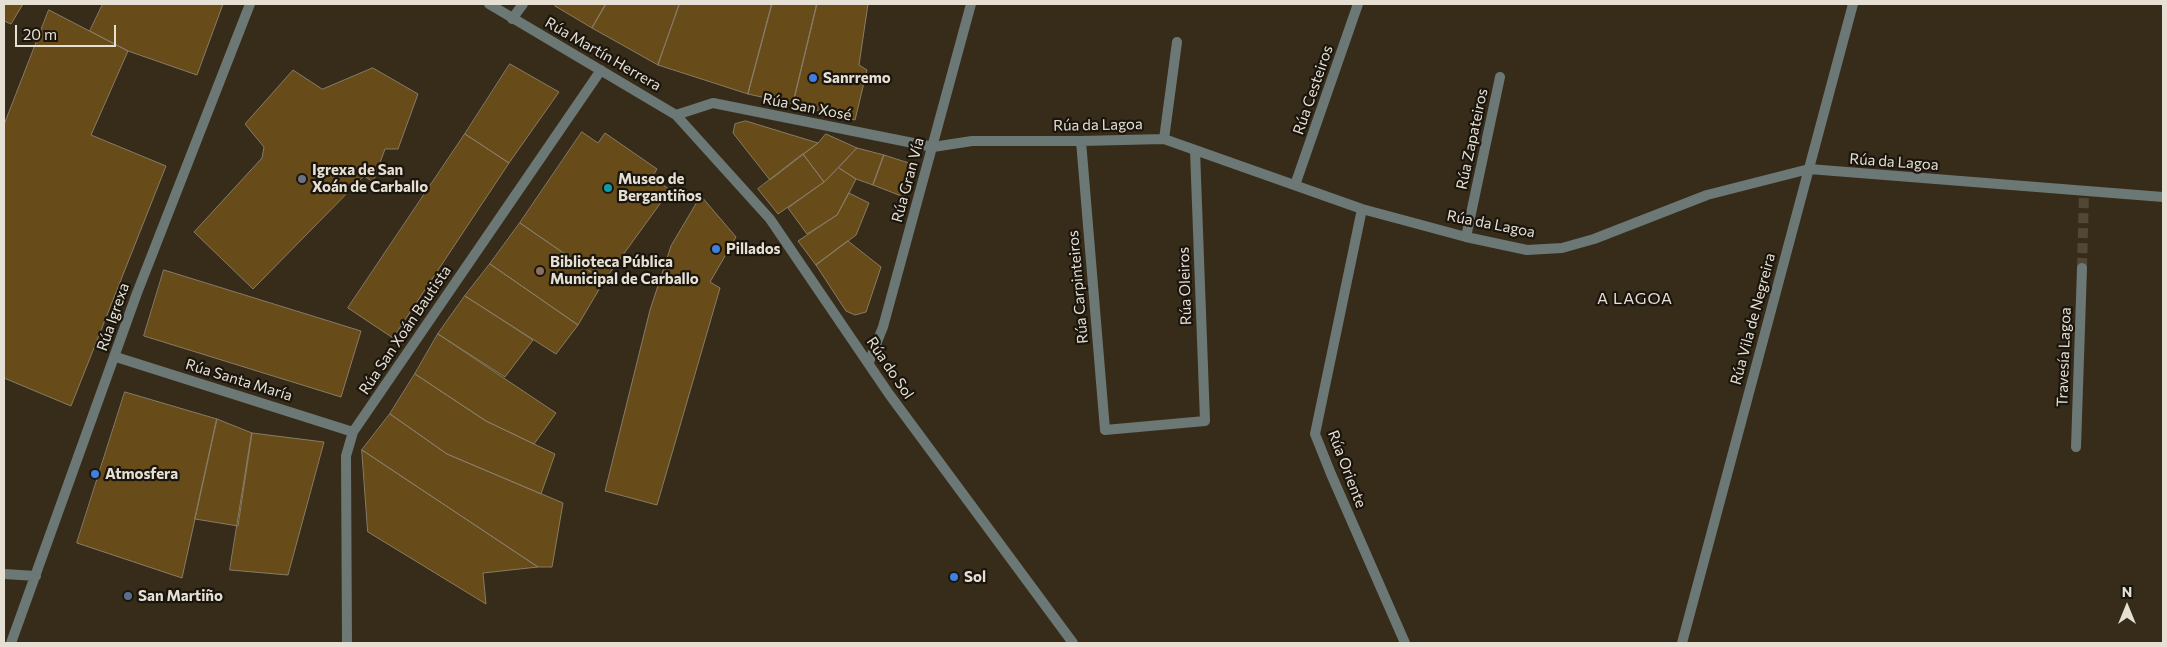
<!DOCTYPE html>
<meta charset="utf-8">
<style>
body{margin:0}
#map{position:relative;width:2167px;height:647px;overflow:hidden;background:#372c19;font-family:Commissioner,sans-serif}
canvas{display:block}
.frame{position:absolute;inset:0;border:5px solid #e6dfd4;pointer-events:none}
.north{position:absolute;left:2102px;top:582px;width:50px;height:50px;-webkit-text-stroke:4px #1a150d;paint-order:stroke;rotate:0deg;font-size:14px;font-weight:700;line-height:20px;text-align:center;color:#e6dfd4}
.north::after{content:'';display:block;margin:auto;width:18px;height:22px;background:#e6dfd4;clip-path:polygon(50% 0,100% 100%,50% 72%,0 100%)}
.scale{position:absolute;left:15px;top:25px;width:101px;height:22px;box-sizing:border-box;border:2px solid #e6dfd4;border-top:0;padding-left:6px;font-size:15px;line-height:18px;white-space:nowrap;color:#e6dfd4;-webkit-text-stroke:4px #1a150d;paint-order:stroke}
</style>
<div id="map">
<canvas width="2167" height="647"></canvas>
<div class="frame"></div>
<div class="north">N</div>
<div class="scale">20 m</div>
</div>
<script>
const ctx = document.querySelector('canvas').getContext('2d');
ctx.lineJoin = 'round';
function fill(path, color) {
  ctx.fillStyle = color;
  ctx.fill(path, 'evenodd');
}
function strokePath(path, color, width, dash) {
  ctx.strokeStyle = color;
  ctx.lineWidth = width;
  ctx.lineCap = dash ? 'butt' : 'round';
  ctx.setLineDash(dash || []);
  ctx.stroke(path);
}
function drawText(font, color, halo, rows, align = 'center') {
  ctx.font = font + ' Commissioner,sans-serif';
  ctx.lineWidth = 4.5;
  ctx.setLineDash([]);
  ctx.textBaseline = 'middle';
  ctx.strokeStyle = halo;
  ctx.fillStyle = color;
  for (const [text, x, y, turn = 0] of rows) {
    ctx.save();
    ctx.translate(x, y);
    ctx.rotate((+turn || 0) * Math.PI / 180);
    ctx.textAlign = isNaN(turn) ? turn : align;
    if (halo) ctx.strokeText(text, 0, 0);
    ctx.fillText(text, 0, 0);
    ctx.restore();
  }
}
const building = new Path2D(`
 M4,4H23L11,24L4,21Z
 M103,4H223L197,75L128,51L90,31Z
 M557,4H606L592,28L555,6Z
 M606,4H679L658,65L592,28Z
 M680,4H772L748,94L658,65Z
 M772,4H817L793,104L748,94Z
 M817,4H868L859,65L867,70L855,120L793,104Z
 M49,10L128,51L91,135L166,166L71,406L4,378V125Z
 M510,64L559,92L509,163L465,134Z
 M373,68L418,94L398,149H385L373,182L364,176L253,289L194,232L262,158L264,147L245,124L293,70L322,89Z
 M746,121L818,143L770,180L733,133L735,124Z
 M582,132L598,143L605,133L657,169L652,177L670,190L604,281L520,223Z
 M465,134L509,163L393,338L348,308Z
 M826,134L857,148L824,182L803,154L818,143Z
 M857,148L884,155L873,185L856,179L839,168Z
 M803,154L824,182L778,214L758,189Z
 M884,155L915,165L904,197L873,185Z
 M839,168L856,179L849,193L837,215L807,234L788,208L824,182Z
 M849,193L869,203L856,235L816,265L798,241L837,215Z
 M701,196L736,237L710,282L720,288L657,505L605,491L650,310L671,246Z
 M520,223L604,281L578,325L490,264Z
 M848,241L881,267L866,312L855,315L846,311L816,265Z
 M490,264L578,325L556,354L465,296Z
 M164,270L361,331L341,397L144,336Z
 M465,296L533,340L505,377L438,334Z
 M438,334L556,413L534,444L486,421L415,374Z
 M415,374L486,421L555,454L541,494L447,454L390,414Z
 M125,392L217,419L182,578L77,543Z
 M390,414L447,454L563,503L552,567H538L362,450Z
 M217,419L252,433L238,526L195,519Z
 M252,433L324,442L288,575L230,570Z
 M362,450L538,567L483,573L486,604L368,532Z`);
const streetTunnel = new Path2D(`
 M2082,268L2084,191`);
const street = new Path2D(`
 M489,4L676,115L770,219L889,394L1073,643
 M512,19L523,4
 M676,115L713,103L933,147L972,141H1081L1164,139L1362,209L1466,237L1527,250L1562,248L1594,239L1707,195L1809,169L2163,197
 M1164,139L1177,42
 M1081,141L1105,430L1205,421L1195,150
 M1295,185L1358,4
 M1362,209L1315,434L1331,474L1405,643
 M1466,237L1500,77
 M116,357L353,432
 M869,362L883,327L971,4
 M2076,447L2082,268
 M4,574L36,576
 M11,643L137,293L250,4
 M347,643L346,456L353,432L601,70
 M1682,643L1853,4`);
const markers = [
 [813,78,5,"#3f7fe0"],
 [302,179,5,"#6b7280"],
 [608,188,5,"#0f9aa8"],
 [716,249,5,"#3f7fe0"],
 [540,271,5,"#8d6e63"],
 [95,474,5,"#3f7fe0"],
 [954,577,5,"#3f7fe0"],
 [128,596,5,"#5c6f8a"]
];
const streetNames = [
 ["Rúa Martín Herrera",603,54,30],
 ["Rúa Cesteiros",1313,90,-71],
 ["Rúa San Xosé",807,107,11],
 ["Rúa da Lagoa",1098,125,-1],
 ["Rúa Zapateiros",1472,139,-78],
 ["Rúa da Lagoa",1894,162,4],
 ["Rúa Gran Vía",908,180,-75],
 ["Rúa da Lagoa",1491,224,11],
 ["Rúa Oleiros",1185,286,-92],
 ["Rúa Carpinteiros",1078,287,-95],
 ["Rúa Igrexa",113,317,-71],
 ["Rúa Vila de Negreira",1753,319,-75],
 ["Rúa San Xoán Bautista",405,330,-56],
 ["Travesía Lagoa",2064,357,-88],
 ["Rúa do Sol",890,368,56],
 ["Rúa Santa María",239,380,17],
 ["Rúa Oriente",1347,469,69]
];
const poiNames = [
 ["Sanrremo",823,78],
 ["Igrexa de San",312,170],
 ["Xoán de Carballo",312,187],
 ["Museo de",618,179],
 ["Bergantiños",618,196],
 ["Pillados",726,249],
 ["Biblioteca Pública",550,262],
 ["Municipal de Carballo",550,279],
 ["Atmosfera",105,474],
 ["Sol",964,577],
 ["San Martiño",138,596]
];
const neighbourhoodNames = [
 ["A LAGOA",1635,299]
];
fill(building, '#674c19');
strokePath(building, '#887b67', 1);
strokePath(streetTunnel, '#514735', 10, [10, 5]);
strokePath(street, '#6b7875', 10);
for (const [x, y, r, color] of markers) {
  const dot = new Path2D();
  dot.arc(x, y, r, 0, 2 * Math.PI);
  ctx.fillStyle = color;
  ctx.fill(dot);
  strokePath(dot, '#1a150d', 2);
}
drawText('15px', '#e6dfd4', '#1a150d', streetNames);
drawText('bold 15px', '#e6dfd4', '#1a150d', poiNames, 'left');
ctx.letterSpacing = '1px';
drawText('16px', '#e6dfd4', '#1a150d', neighbourhoodNames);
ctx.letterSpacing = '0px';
</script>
